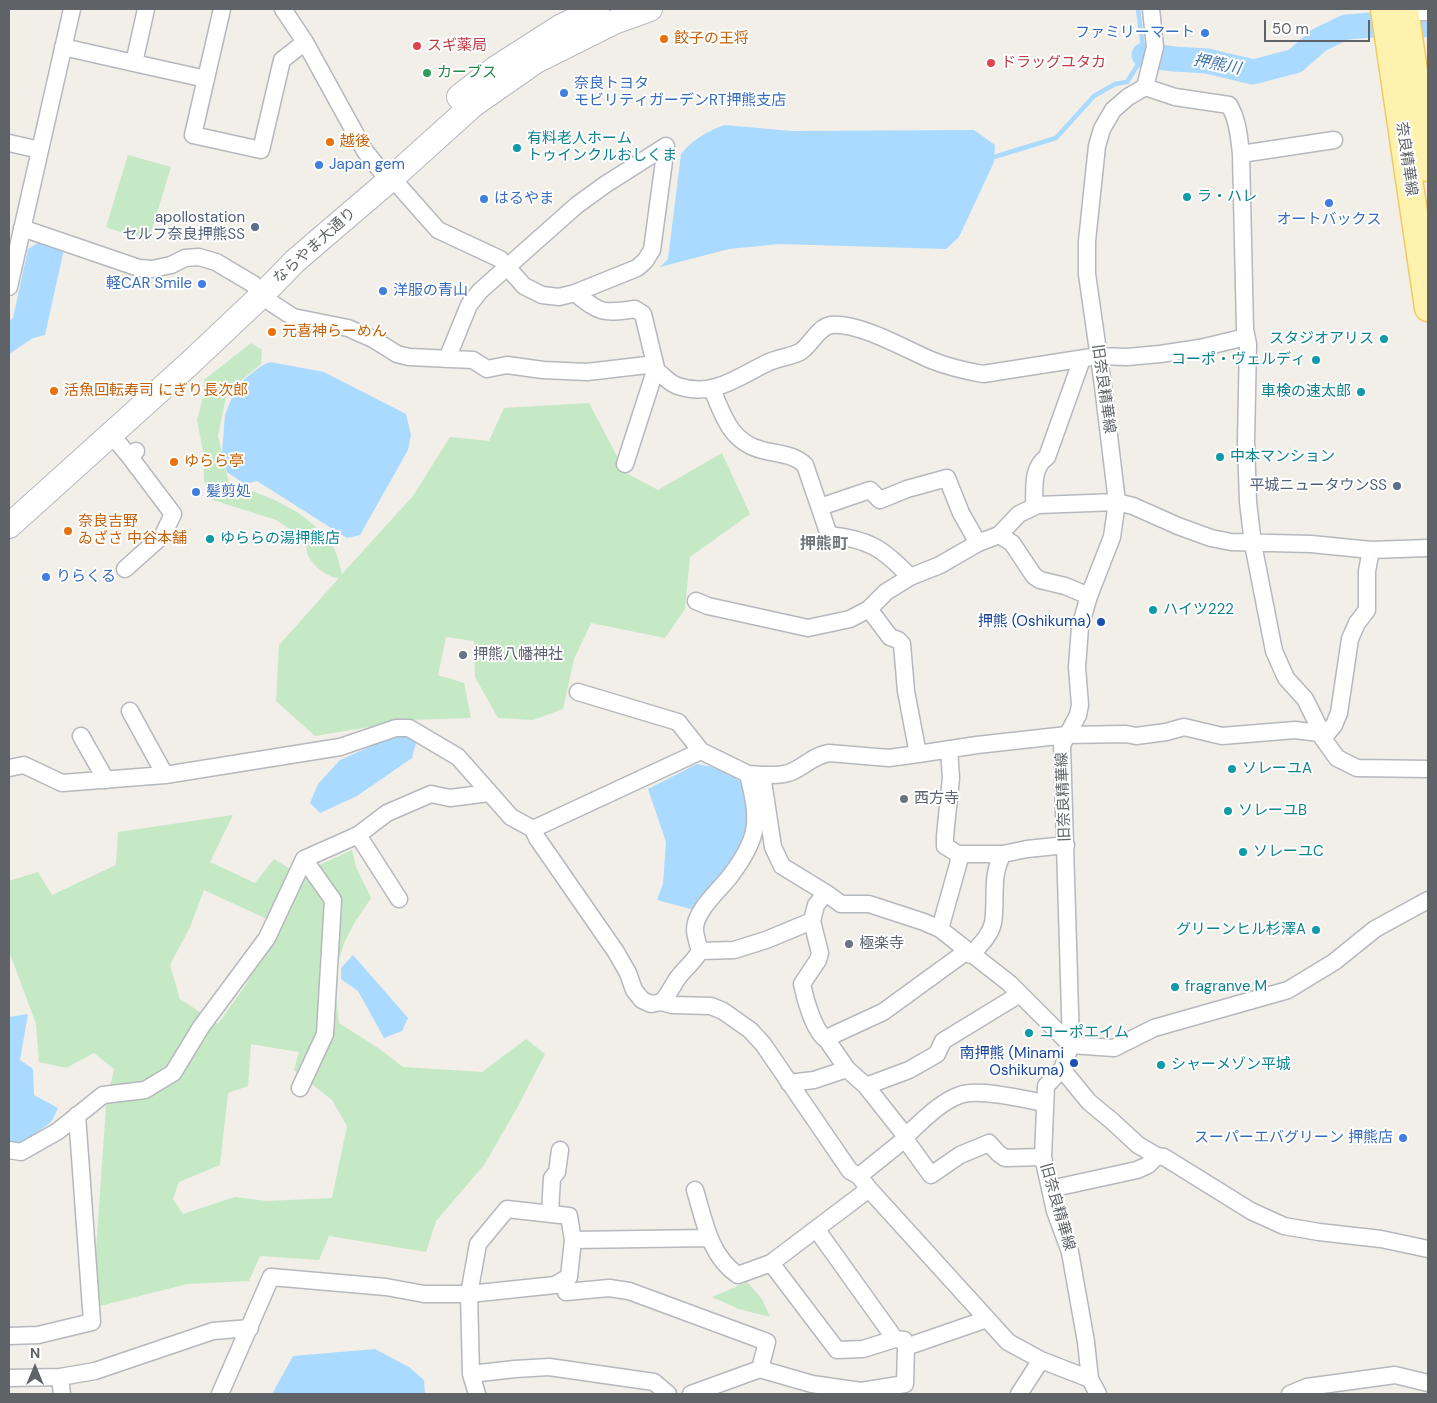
<!DOCTYPE html>
<meta charset="utf-8">
<style>
body{margin:0}
#map{position:relative;width:1437px;height:1403px;overflow:hidden;background:#f1efe8;font-family:"DM Sans",sans-serif}
canvas{display:block}
.frame{position:absolute;inset:0;border:10px solid #5f6368;pointer-events:none}
.north{position:absolute;left:10px;top:1343px;width:50px;height:50px;-webkit-text-stroke:4px #fff;paint-order:stroke;rotate:0deg;font-size:14px;font-weight:700;line-height:20px;text-align:center;color:#5f6368}
.north::after{content:'';display:block;margin:auto;width:18px;height:22px;background:#5f6368;clip-path:polygon(50% 0,100% 100%,50% 72%,0 100%)}
.scale{position:absolute;left:1264px;top:20px;width:106px;height:22px;box-sizing:border-box;border:2px solid #5f6368;border-top:0;padding-left:6px;font-size:15px;line-height:18px;white-space:nowrap;color:#5f6368;-webkit-text-stroke:4px #fff;paint-order:stroke}
</style>
<div id="map">
<canvas width="1437" height="1403"></canvas>
<div class="frame"></div>
<div class="north">N</div>
<div class="scale">50 m</div>
</div>
<script>
const ctx = document.querySelector('canvas').getContext('2d');
ctx.lineJoin = 'round';
function fill(path, color) {
  ctx.fillStyle = color;
  ctx.fill(path, 'evenodd');
}
function strokePath(path, color, width, dash) {
  ctx.strokeStyle = color;
  ctx.lineWidth = width;
  ctx.lineCap = dash ? 'butt' : 'round';
  ctx.setLineDash(dash || []);
  ctx.stroke(path);
}
function drawText(font, color, halo, rows, align = 'center') {
  ctx.font = font + ' "DM Sans","Noto Sans JP",sans-serif';
  ctx.lineWidth = 4;
  ctx.setLineDash([]);
  ctx.textBaseline = 'middle';
  ctx.strokeStyle = halo;
  ctx.fillStyle = color;
  for (const [text, x, y, turn = 0] of rows) {
    ctx.save();
    ctx.translate(x, y);
    ctx.rotate((+turn || 0) * Math.PI / 180);
    ctx.textAlign = isNaN(turn) ? turn : align;
    if (halo) ctx.strokeText(text, 0, 0);
    ctx.fillText(text, 0, 0);
    ctx.restore();
  }
}
const green = new Path2D(`
 M128,155L171,167L148,242L106,227Z
 M251,343L262,350L261,364L227,392L218,436L229,483C269,496 310,511 334,549C338,556 340,566 342,574L413,496L450,437L489,441L504,408L589,403L626,473L658,490L722,453L750,514L690,557L685,609L665,638L591,623L574,659L563,709L533,720L498,718L475,677L474,641L446,637L438,675L464,683L471,718L410,720L315,736L276,701L279,645L339,578C328,578 311,565 307,553C306,550 307,544 307,540L276,520L213,500L204,480L203,451L197,420L203,397L204,380Z
 M233,815L210,862L255,883L274,859L305,878L313,868L352,850L356,867L371,898L355,922L344,943L334,976L339,1023L381,1050L403,1067L482,1072L526,1039L545,1054L517,1108L484,1165L436,1221L426,1252L329,1236L319,1260L260,1256L249,1281L187,1284L92,1308L106,1106L114,1069L94,1053L66,1068L39,1062L36,1024L9,951V881L38,872L52,895L116,865L118,832ZM204,890L280,925L245,986L218,1024L180,999L170,965L190,927ZM251,1044L299,1052L294,1070L332,1100L347,1126L332,1198L267,1201L235,1197L183,1214L173,1199L179,1182L220,1165L228,1093L248,1086Z
 M747,1282L762,1299L770,1317L739,1309L712,1297Z`);
const water = new Path2D(`
 M725,125L791,131L974,130L995,145L994,162L959,237L946,249L779,244L729,249L660,267L668,259L681,154C692,140 709,130 725,125Z
 M41,241L64,249L45,335L33,338L9,354V321L13,318L28,249Z
 M270,362L324,372L406,414L411,435L408,450L360,535L347,538L257,481L245,484L227,472L222,453L225,415L237,385L261,366Z
 M408,735L416,743L412,758L357,796L320,813L310,803L318,784L340,760L390,738Z
 M697,764L717,768L742,782L753,817L747,849L698,911L657,900L663,884L666,842L648,789Z
 M353,955L408,1018L402,1031L384,1038L358,991L341,979V968Z
 M28,1014L20,1060L33,1069L34,1095L58,1108L52,1121L21,1145L9,1142V1017Z
 M375,1349L409,1367L424,1380L425,1394H272L293,1356Z`);
const stream = new Path2D(`
 M994,157L1056,138L1094,96L1115,84L1127,82L1144,55L1138,9`);
const river = new Path2D(`
 M1144,55L1174,59L1207,61L1253,72L1295,61L1319,40L1346,27L1411,22L1428,25`);
const street = new Path2D(`
 M222,9L193,135L261,150L282,60L305,42
 M283,9L305,42L365,151L381,171L392,178L438,230L500,259L524,286L542,295L559,297L575,293L637,268L645,261L652,250L666,146
 M1406,12H1428
 M63,47L134,63L146,9
 M134,63L206,79
 M1145,87L1175,97L1229,105C1238,120 1239,137 1241,154L1334,140
 M9,143L40,150
 M1241,154L1245,329L1248,344L1246,441L1248,502L1253,544L1274,651L1286,678L1305,699L1318,725L1319,733L1337,758L1357,768L1428,769
 M22,228L139,268L152,269L171,265L185,258L199,257L216,262L253,284L261,296L293,317L348,328L373,339L397,354L409,357L473,360L487,369L507,365L543,370L587,372L647,365C660,370 667,383 678,386C712,398 738,377 767,363C777,358 790,357 800,352C811,345 818,327 831,325C859,322 905,349 931,360C948,367 966,371 983,374L1098,356L1127,357L1160,354L1200,348L1246,337
 M9,287L72,9
 M575,293C600,313 602,314 635,309L643,314L656,368L625,464
 M447,359L469,305L480,291L577,205L606,184L666,146
 M712,389C723,415 730,442 762,450C777,454 794,454 805,465L829,535C868,539 883,548 910,577L940,565L978,543L999,535L1019,514L1038,505L1117,502L1133,506L1178,526L1211,538L1231,542L1311,544L1371,550L1428,548
 M110,433L130,457L136,451
 M820,507L870,490L880,500L907,489L947,478L961,513L978,543
 M1034,507C1035,489 1031,468 1047,457L1082,359
 M999,535L1012,543L1034,576L1040,580L1065,586L1089,596
 M125,569L163,535L173,514L130,457
 M696,601L708,606L808,628L850,619L869,609L886,592L910,577
 M578,692L678,722L701,751
 M130,711L165,775
 M81,736L106,780
 M1323,738L1334,725L1339,713L1350,639L1357,623L1367,610V571L1371,550
 M918,754L977,745L1067,735L1126,734L1136,736L1166,732L1184,727L1222,736L1295,730L1319,733
 M9,768L24,765L62,783L165,775L340,747L396,728H409L458,757L511,817L533,829L537,838L616,952L628,973L634,990L642,1000L651,1004L662,1002L672,1005L711,1006L723,1011L750,1030L763,1044L850,1171L859,1176L869,1189L1008,1342L1041,1360L1090,1379
 M762,775C774,775 786,776 797,769C808,763 816,755 829,753L889,758L918,754L906,691L902,644L898,640L890,637L869,609
 M533,829L701,751L748,774L762,775L773,847L782,866L826,893L841,904H869L924,922L940,929L1009,983L1071,1045L1114,1048L1154,1028L1288,990L1334,962L1375,929L1428,900
 M358,835L399,899
 M958,854H1003L1027,849L1066,845
 M812,921L820,953L818,960L802,984C805,999 814,1032 827,1040
 M940,929L959,861L958,854L945,846V836L951,778L949,749
 M700,951L734,950L766,940L812,921L816,905L826,893
 M967,951L883,1012L831,1036L827,1040L847,1069L866,1086L904,1134L905,1139L931,1175L960,1155L989,1143L998,1153L1005,1158L1043,1157
 M971,955C979,946 990,936 993,923C997,899 990,876 1003,854
 M662,1002C668,995 672,987 677,979C684,969 694,962 700,951C698,944 695,936 695,929C695,910 721,889 731,875C740,863 751,846 754,831C758,812 752,792 748,774
 M1062,1069L1089,1102L1112,1121L1138,1145L1157,1156L1164,1157L1251,1211L1284,1226L1319,1232L1381,1239L1428,1249
 M789,1083L814,1080L847,1069
 M866,1086L909,1070L937,1054L943,1041L1020,994
 M300,1088L325,1034L333,900L304,859
 M9,1150L21,1152L58,1131L103,1095L145,1090L173,1073L201,1027L267,938L304,859L358,835L387,813L431,794L450,798L489,793
 M859,1176L905,1139L907,1135C922,1121 940,1102 960,1095C978,1088 1024,1099 1044,1103
 M1050,1189L1137,1170L1148,1165L1157,1156
 M695,1190C704,1220 710,1257 738,1275L771,1263L869,1189
 M550,1213L552,1178L557,1172L560,1150
 M771,1263L837,1350L863,1349L895,1339
 M566,1292L609,1288L629,1291L767,1342L760,1369
 M9,1336L38,1335L92,1322L77,1115
 M906,1347L987,1319
 M471,1374L515,1369L549,1367L654,1382L668,1394
 M60,1377L62,1394
 M9,1378L60,1377L95,1371L213,1331L250,1328
 M220,1394L271,1277L386,1287L424,1294H469L555,1285L569,1277L573,1240
 M477,1394L471,1374L469,1294L478,1244L507,1209L569,1216L573,1240L709,1238
 M691,1394L760,1369L812,1384L861,1391L905,1384L906,1347L904,1340L895,1339L817,1230
 M1019,1394L1041,1360
 M1098,1394L1090,1379L1086,1342L1070,1252L1055,1211L1043,1157L1046,1086L1062,1069L1071,1045L1062,745L1078,715L1080,705L1077,667L1080,627L1089,596L1112,537L1117,502L1103,386L1087,274V241L1097,146L1102,129L1113,110L1128,97L1145,87L1155,47L1151,9
 M1290,1394L1307,1387L1395,1375L1428,1383`);
const secondary = new Path2D(`
 M459,97L496,68L560,27L597,9
 M9,526L189,364L261,296L295,261L392,178L473,105L536,61L614,22L650,9`);
const primary = new Path2D(`
 M1384,9L1428,308
 M1405,9L1428,168`);
const markers = [
 [1205,33,5,"#3f7fe0"],
 [664,39,5,"#e8710a"],
 [417,46,5,"#e0444e"],
 [991,63,5,"#e0444e"],
 [427,73,5,"#2e9e5b"],
 [564,93,5,"#3f7fe0"],
 [330,142,5,"#e8710a"],
 [517,148,5,"#0f9aa8"],
 [319,165,5,"#3f7fe0"],
 [1187,197,5,"#0f9aa8"],
 [484,199,5,"#3f7fe0"],
 [1329,203,5,"#3f7fe0"],
 [255,227,5,"#5c6f8a"],
 [202,284,5,"#3f7fe0"],
 [383,291,5,"#3f7fe0"],
 [272,332,5,"#e8710a"],
 [1384,339,5,"#0f9aa8"],
 [1316,360,5,"#0f9aa8"],
 [54,391,5,"#e8710a"],
 [1361,392,5,"#0f9aa8"],
 [1220,457,5,"#0f9aa8"],
 [174,462,5,"#e8710a"],
 [1397,486,5,"#5c6f8a"],
 [196,492,5,"#3f7fe0"],
 [68,531,5,"#e8710a"],
 [210,539,5,"#0f9aa8"],
 [46,577,5,"#3f7fe0"],
 [1153,610,5,"#0f9aa8"],
 [1101,622,5,"#1a4fb4"],
 [463,655,5,"#6b7280"],
 [1232,769,5,"#0f9aa8"],
 [904,799,5,"#6b7280"],
 [1228,811,5,"#0f9aa8"],
 [1243,852,5,"#0f9aa8"],
 [1316,930,5,"#0f9aa8"],
 [849,944,5,"#6b7280"],
 [1175,987,5,"#0f9aa8"],
 [1029,1033,5,"#0f9aa8"],
 [1074,1063,5,"#1a4fb4"],
 [1161,1065,5,"#0f9aa8"],
 [1403,1138,5,"#3f7fe0"]
];
const shopNames = [
 ["ファミリーマート",1195,33,"right"],
 ["奈良トヨタ",574,84],
 ["モビリティガーデンRT押熊支店",574,101],
 ["Japan gem",329,165],
 ["はるやま",494,199],
 ["オートバックス",1329,220,"center"],
 ["軽CAR Smile",192,284,"right"],
 ["洋服の青山",393,291],
 ["髪剪処",206,492],
 ["りらくる",56,577],
 ["スーパーエバグリーン 押熊店",1393,1138,"right"]
];
const foodNames = [
 ["餃子の王将",674,39],
 ["越後",340,142],
 ["元喜神らーめん",282,332],
 ["活魚回転寿司 にぎり長次郎",64,391],
 ["ゆらら亭",184,462],
 ["奈良吉野",78,522],
 ["ゐざさ 中谷本舗",78,539]
];
const healthNames = [
 ["スギ薬局",427,46],
 ["ドラッグユタカ",1001,63]
];
const leisureNames = [
 ["カーブス",437,73]
];
const cultureNames = [
 ["有料老人ホーム",527,139],
 ["トゥインクルおしくま",527,156],
 ["ラ・ハレ",1197,197],
 ["スタジオアリス",1374,339,"right"],
 ["コーポ・ヴェルディ",1306,360,"right"],
 ["車検の速太郎",1351,392,"right"],
 ["中本マンション",1230,457],
 ["ゆららの湯押熊店",220,539],
 ["ハイツ222",1163,610],
 ["ソレーユA",1242,769],
 ["ソレーユB",1238,811],
 ["ソレーユC",1253,852],
 ["グリーンヒル杉澤A",1306,930,"right"],
 ["fragranve M",1185,987],
 ["コーポエイム",1039,1033],
 ["シャーメゾン平城",1171,1065]
];
const streetNames = [
 ["奈良精華線",1406,159,82],
 ["ならやま大通り",315,246,-42],
 ["旧奈良精華線",1103,389,82],
 ["旧奈良精華線",1064,797,-92],
 ["旧奈良精華線",1057,1207,74]
];
const serviceNames = [
 ["apollostation",245,218],
 ["セルフ奈良押熊SS",245,235],
 ["平城ニュータウンSS",1387,486]
];
const transitNames = [
 ["押熊 (Oshikuma)",1091,622],
 ["南押熊 (Minami",1064,1054],
 ["Oshikuma)",1064,1071]
];
const worshipNames = [
 ["押熊八幡神社",473,655],
 ["西方寺",914,799],
 ["極楽寺",859,944]
];
const waterNames = [
 ["押熊川",1217,65,11]
];
const neighbourhoodNames = [
 ["押熊町",824,545]
];
fill(green, '#c5e8c5');
fill(water, '#aadaff');
strokePath(stream, '#aadaff', 4.5);
strokePath(river, '#aadaff', 25);
strokePath(street, '#b5b8bc', 19);
strokePath(secondary, '#b6babf', 26);
strokePath(primary, '#f2c960', 29);
strokePath(street, '#fff', 16);
strokePath(secondary, '#fff', 24);
strokePath(primary, '#fff2af', 26);
for (const [x, y, r, color] of markers) {
  const dot = new Path2D();
  dot.arc(x, y, r, 0, 2 * Math.PI);
  ctx.fillStyle = color;
  ctx.fill(dot);
  strokePath(dot, '#fff', 2);
}
drawText('15px', '#366cbe', '#fff', shopNames, 'left');
drawText('15px', '#c56008', '#fff', foodNames, 'left');
drawText('15px', '#be3a42', '#fff', healthNames, 'left');
drawText('15px', '#27864d', '#fff', leisureNames, 'left');
drawText('15px', '#0d838f', '#fff', cultureNames, 'left');
drawText('15px', '#5f6368', '#fff', streetNames);
drawText('15px', '#4e5e75', '#fff', serviceNames, 'right');
drawText('15px', '#164399', '#fff', transitNames, 'right');
drawText('15px', '#5b616d', '#fff', worshipNames, 'left');
drawText('italic 16px', '#4174aa', '#fff', waterNames);
drawText('bold 16px', '#70757a', '#fff', neighbourhoodNames);
</script>
